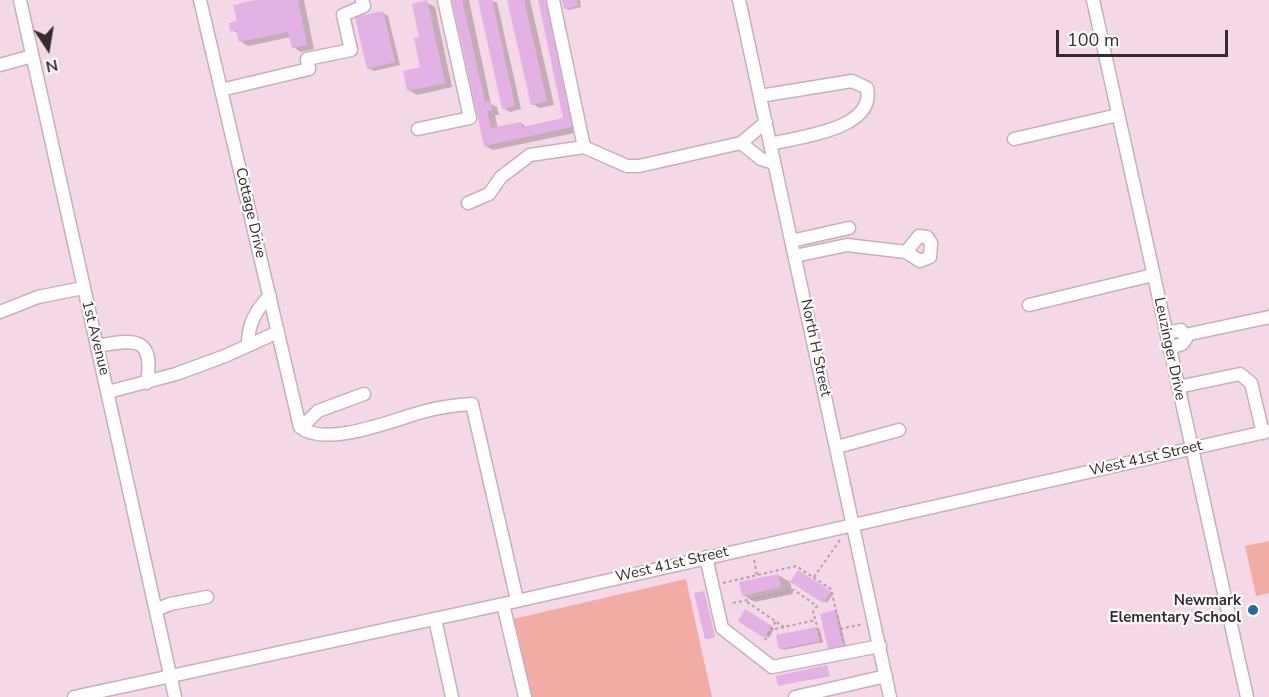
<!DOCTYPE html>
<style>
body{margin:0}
#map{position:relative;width:1269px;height:697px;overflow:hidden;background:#f4d8e7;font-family:"Nunito Sans",sans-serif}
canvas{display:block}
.north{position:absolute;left:18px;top:18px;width:60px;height:60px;-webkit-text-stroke:4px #fff;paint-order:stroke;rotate:168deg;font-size:16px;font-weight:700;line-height:24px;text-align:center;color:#352b30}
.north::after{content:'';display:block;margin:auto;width:21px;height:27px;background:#352b30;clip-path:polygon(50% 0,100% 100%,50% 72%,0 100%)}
.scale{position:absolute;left:1056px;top:30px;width:172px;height:27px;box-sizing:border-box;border:3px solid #352b30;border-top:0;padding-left:8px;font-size:18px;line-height:21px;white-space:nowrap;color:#352b30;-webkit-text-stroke:4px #fff;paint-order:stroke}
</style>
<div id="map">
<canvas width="1269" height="697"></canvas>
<div class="north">N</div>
<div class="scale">100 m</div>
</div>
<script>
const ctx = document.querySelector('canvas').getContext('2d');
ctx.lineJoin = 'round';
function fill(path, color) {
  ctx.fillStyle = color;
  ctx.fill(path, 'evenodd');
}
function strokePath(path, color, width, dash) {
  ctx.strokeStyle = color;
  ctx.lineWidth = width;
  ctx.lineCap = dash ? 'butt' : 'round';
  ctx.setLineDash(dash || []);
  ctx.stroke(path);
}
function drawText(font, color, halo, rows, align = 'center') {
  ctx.font = font + ' "Nunito Sans",sans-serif';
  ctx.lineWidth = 4.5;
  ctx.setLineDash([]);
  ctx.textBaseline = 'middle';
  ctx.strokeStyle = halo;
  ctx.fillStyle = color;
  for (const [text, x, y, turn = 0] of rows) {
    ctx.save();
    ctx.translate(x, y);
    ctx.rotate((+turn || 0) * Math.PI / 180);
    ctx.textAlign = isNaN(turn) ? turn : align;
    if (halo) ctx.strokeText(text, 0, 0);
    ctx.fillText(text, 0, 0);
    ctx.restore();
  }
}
const green = new Path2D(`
 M1269,541V593L1256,596L1245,546Z
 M686,579L712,697H531L513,619Z`);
const shadow = new Path2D(`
 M264,0H304L314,49L301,52L293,47L291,37L248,46L240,41L239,34L232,30Z
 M453,0H469L491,104L497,107L499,115H495L498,129L521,123L528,128L565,120L539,0L584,131L493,150L485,146Z
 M485,0L497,2L521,109L510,112L504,108Z
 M509,0H530L554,105L540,108L532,104Z
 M563,0H580L581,7L569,10L565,8Z
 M426,2L435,7L452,87L417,95L409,90L422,68Z
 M382,12L388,16L400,65L374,71L368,68Z
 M798,572L833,594L827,603L792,581Z
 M778,575L790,582L793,594L755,602L743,595Z
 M704,592L715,637L707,639L706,638Z
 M746,611L774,629L769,638L740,620Z
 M835,612L838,614L847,651L834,654Z
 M817,628L820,630L823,642L784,650L780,648Z
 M827,667L830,676L780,685Z`);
const building = new Path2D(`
 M256,0H298L307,45L292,48L288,32L239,42L236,30L230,31L229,23L237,21L233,5Z
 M427,0L445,83L407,91L403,71L420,67L414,38L419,37L412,4Z
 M452,0H462L485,102L490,101L492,110L487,111L491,128L521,122L522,127L563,118L538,0H549L576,126L484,146Z
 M478,0H492L515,106L502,109Z
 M507,0H524L547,101L531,105Z
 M562,0H577L578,6L564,9Z
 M383,11L395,62L367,69L355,17Z
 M798,570L831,591L823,603L790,582Z
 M778,574L781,587L742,596L739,582Z
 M704,591L715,637L705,639L694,593Z
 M745,609L772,626L764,638L738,621Z
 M835,610L844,649L829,653L820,614Z
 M817,627L820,641L779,649L776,635Z
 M827,665L829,675L778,686L776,676Z`);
const path = new Path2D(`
 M754,560L757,575
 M814,577L840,540
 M723,583L796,566L831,589L843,641
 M747,602L784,627
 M733,603L794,590L817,606L813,611L822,645
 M775,629L816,620
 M840,629L863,624
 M765,640L776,621`);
const minor = new Path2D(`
 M20,0L175,697
 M200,0L300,427C326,448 393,420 422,412C439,407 455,405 472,404L517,600
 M553,0L584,147
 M739,0L890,697
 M1093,0L1247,697
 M0,65L32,56
 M221,90L309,69L307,59L351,50L343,15L364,6L362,0
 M760,96L852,81L867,88C876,130 798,137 770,144
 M766,122L741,143L761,159L774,163
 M418,129L470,118L444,0
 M1014,139L1118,115
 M468,203L489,194L501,177L530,155L584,147L627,166H639L741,143
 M791,241L849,228
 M795,256L847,245L906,252L920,261L930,257L931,243L927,237L919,236L906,252
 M1029,305L1153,275
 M0,312L38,297L83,288
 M1166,333L1181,330L1186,339L1182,344L1169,348
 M1185,335L1269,317
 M248,344C248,326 256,309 270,296
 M98,346C137,338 154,338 147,383
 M1178,387L1240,374L1251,383L1263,433
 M108,392L176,374L225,356L278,332
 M300,423L308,421L318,411L364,394
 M837,447L899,430
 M706,557L722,628L772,667L880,646
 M503,604L525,697
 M156,610L170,604L207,597
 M435,619L452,697
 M74,697L508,603L1269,431
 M795,697L886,676`);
const markers = [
 [1253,610,6,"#26699f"]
];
const streetNames = [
 ["Cottage Drive",250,213,77],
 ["1st Avenue",95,338,76],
 ["North H Street",815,348,78],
 ["Leuzinger Drive",1169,349,78],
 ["West 41st Street",1146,459,-13],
 ["West 41st Street",672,565,-13]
];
const poiNames = [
 ["Newmark",1241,601],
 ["Elementary School",1241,618]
];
fill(green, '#f2aca6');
fill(shadow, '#0003');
fill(building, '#e4b1e6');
strokePath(minor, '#c8adbb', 15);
strokePath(path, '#b29ca8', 2, [3, 3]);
strokePath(minor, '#fff', 12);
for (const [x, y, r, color] of markers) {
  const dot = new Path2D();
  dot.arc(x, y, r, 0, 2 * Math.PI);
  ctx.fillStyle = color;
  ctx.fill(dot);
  strokePath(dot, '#fff', 2);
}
drawText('15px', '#352b30', '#fff', streetNames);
drawText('bold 15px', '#352b30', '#fff', poiNames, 'right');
</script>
